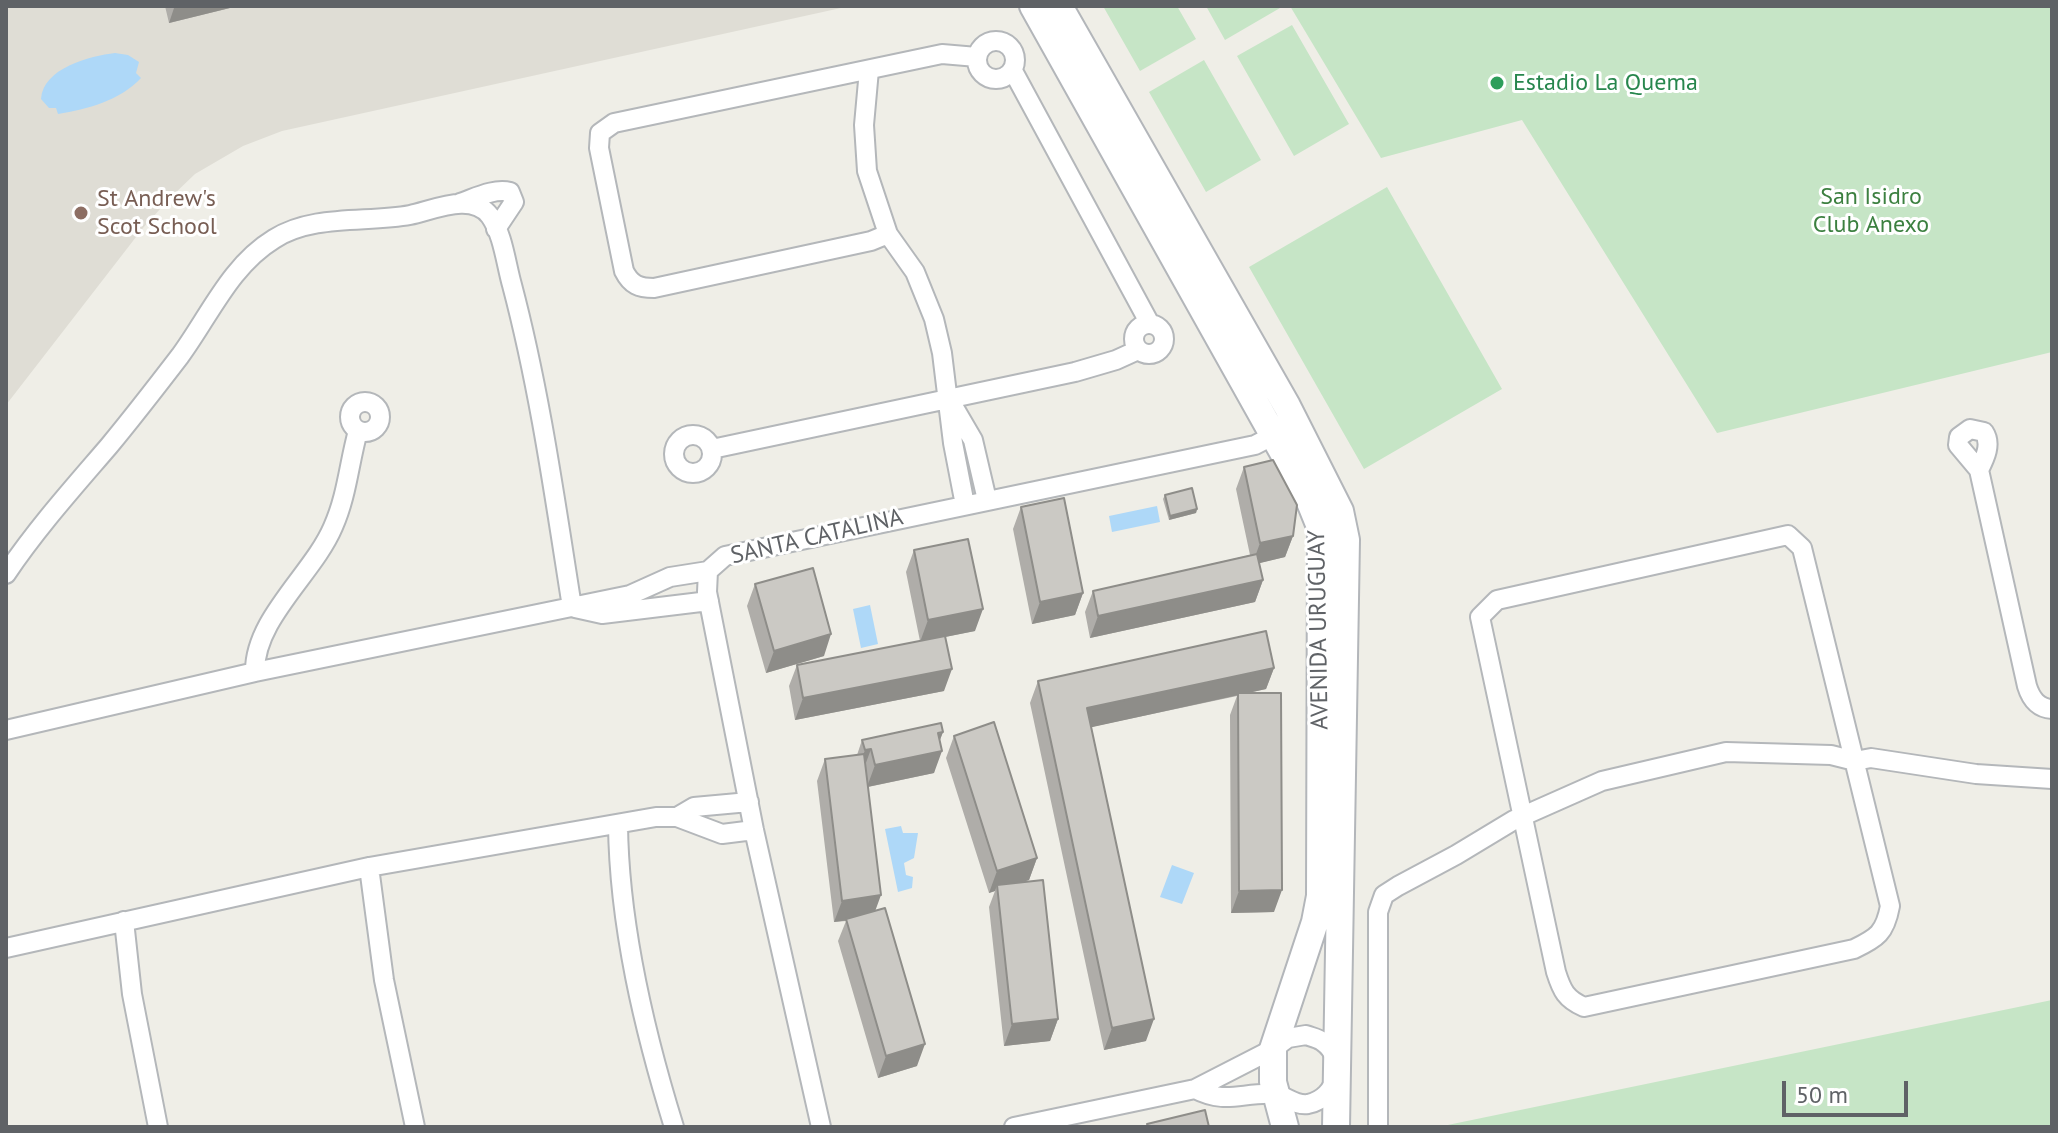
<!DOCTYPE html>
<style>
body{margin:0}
#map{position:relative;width:2058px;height:1133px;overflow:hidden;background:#efeee7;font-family:"PT Sans",sans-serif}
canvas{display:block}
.frame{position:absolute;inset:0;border:8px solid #5f6266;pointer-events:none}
.scale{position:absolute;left:1782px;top:1081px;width:126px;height:36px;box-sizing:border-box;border:4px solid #5f6266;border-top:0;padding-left:10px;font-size:24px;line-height:28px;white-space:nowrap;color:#5f6266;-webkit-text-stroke:6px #fff;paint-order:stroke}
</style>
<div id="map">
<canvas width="2058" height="1133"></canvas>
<div class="frame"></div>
<div class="scale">50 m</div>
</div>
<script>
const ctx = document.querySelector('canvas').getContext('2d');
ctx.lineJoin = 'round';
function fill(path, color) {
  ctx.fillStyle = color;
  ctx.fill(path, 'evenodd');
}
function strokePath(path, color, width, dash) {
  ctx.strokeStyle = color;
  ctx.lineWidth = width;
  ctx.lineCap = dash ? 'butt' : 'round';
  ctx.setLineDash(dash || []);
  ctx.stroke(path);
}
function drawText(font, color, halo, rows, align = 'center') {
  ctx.font = font + ' "PT Sans",sans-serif';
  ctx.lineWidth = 6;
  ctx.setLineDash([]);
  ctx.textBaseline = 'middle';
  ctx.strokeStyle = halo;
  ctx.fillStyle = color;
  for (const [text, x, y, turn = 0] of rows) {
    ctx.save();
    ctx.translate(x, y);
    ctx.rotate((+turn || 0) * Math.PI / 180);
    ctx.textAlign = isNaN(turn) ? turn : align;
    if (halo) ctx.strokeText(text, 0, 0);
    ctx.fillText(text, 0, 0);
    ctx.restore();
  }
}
const education = new Path2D(`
 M6,6H850L282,131L243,146L195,174L170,198L143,228L6,405Z`);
const green = new Path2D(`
 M1103,6H1177L1196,39L1140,71Z
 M1206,6H1279L1280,8L1225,40Z
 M1290,6H2052V352L1717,433L1522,120L1381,158Z
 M1292,25L1349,124L1294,156L1237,56Z
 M1204,60L1261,160L1206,192L1149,92Z
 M1387,187L1502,389L1364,469L1249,267Z
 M2052,1000V1127H1438Z`);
const water = new Path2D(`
 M115,53L128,55L139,62L136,73L141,78C119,101 88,109 58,114L56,108H49L41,99C43,68 90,56 115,53Z
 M1157,506L1160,522L1112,532L1109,516Z
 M870,605L878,644L861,648L853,609Z
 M901,826L903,833H918L914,858L904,863L906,875L913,877L912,888L898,892L885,829Z
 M1172,865L1194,873L1182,904L1160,897Z`);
const street = new Path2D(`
 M977 60a19 19 0 1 1 38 0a19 19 0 1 1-38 0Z
 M869,70L864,125L867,171L888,234L915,272L934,319L942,353L953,443L965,505
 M1013,71L1150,324
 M460,203C475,198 494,188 510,192L514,202L496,229
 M888,234L871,241L654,288C639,288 631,285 624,271L599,148L600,133L614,123L942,54L977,57
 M1134 339a15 15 0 1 1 30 0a15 15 0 1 1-30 0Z
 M350 417a15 15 0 1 1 30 0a15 15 0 1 1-30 0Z
 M952,404L973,440L987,500
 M674 454a19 19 0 1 1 38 0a19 19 0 1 1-38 0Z
 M712,449L1075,372L1116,360L1138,350
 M1979,470C1985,458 1992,444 1984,432L1970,429L1959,437L1958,445L1979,470L2027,686C2031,699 2038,708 2052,709
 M1788,535L1802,548L1890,906C1885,933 1877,938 1854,949L1584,1007C1566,999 1562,991 1556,972L1480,617L1497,600Z
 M6,574C37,528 73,488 109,446C133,417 157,386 180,356C210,315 230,266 274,239C313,214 367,223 410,215C434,210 472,192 490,216C503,234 506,264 512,285C540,391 555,500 572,607
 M575,608L602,614L709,601
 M255,672C254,619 313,574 333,527C347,496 349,463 358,431
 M6,730L255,672L630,595L670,577L708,571
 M677,817L694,807L749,802
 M618,824C619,925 644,1030 674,1127
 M369,867L384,980L415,1127
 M124,921L132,994L158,1127
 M6,948L369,867L656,817H677L722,834L754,830
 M1306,1035C1311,1037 1318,1038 1323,1042C1347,1059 1338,1098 1308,1104C1294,1106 1286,1095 1274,1094C1242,1092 1226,1105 1195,1089L1273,1049L1288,1038Z
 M821,1127L754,830L707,592L708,571L725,556L1255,445L1284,430
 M1014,1127L1195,1089
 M1378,1127V912L1384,895L1398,886L1456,855L1514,820L1602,781L1726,752L1831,755L1855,761L1871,758L1976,774L2052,779`);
const secondary = new Path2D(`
 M1033,6L1308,497L1321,529L1320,896L1315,922L1273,1049V1082L1285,1127
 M1059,6L1287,406L1340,511L1346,540L1336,1127`);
const wall = new Path2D(`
 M165,6H238L169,23Z
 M1244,467L1293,536L1285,557L1259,563L1263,580L1255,602L1090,638L1085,612L1093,591L1250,555L1236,489Z
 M1165,495L1197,509L1196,513L1169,520L1163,499Z
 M1021,507L1083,593L1075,615L1032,624L1013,529Z
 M914,550L975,631L945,637L944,691L795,720L789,686L797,665L920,641L906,572Z
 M755,584L824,656L766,673L747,606Z
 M1274,668L1266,689L1248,693L1274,912L1231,913L1230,715L1237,696L1091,727L1146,1041L1104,1050L1030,703L1038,681Z
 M943,732L940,740L934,773L868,787L875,911L917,1066L878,1078L838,941L846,921L834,922L817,781L825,759L857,755L862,740Z
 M954,736L1037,858L1029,880L1020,883L1058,1019L1050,1041L1004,1046L989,907L995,891L989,893L946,758Z`);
const shadedWall = new Path2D(`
 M181,6H238L169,23L174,8Z
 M1197,509L1196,513L1169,520L1170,516Z
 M1293,536L1285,557L1252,565L1260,543Z
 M1263,580L1255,602L1090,638L1098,616Z
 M1083,593L1075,615L1032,624L1040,602Z
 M983,609L975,631L920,642L928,620Z
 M831,634L824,656L766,673L774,651Z
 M1274,668L1266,689L1079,730L1087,708Z
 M952,669L944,691L795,720L803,698Z
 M943,732L935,752L942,751L934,773L867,787L875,765Z
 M871,749L863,771L857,772L865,750Z
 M1037,858L1029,880L998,890L997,885L995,891L989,893L997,871Z
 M1282,890L1274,912L1231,913L1239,891Z
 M881,895L873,917L834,922L842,901Z
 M1058,1019L1050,1041L1004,1046L1012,1024Z
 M1154,1019L1146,1041L1104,1050L1112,1028Z
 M925,1044L917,1066L878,1078L886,1056Z`);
const building = new Path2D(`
 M1273,460L1297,505L1293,536L1260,543L1244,467Z
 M1192,488L1197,509L1170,516L1165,495Z
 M1064,498L1083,593L1040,602L1021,507Z
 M968,539L983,609L928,620L914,550Z
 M1257,554L1263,580L1098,616L1093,591Z
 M813,568L831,634L774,651L755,584Z
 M1266,631L1274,668L1087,708L1154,1019L1112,1028L1038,681Z
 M945,636L952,669L803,698L797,665Z
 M1238,693H1281L1282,890L1239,891Z
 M994,722L1037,858L997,871L954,736Z
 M941,723L943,732L938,733L942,751L875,765L871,749L865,750L862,740Z
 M864,754L881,895L842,901L825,759Z
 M1043,880L1058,1019L1012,1024L997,885Z
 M885,908L925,1044L886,1056L846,919Z
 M1205,1110L1209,1127H1148L1147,1124Z`);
const markers = [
 [1497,83,8,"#2e9e5b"],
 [81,213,8,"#8d6e63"]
];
const leisureNames = [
 ["Estadio La Quema",1513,83]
];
const parkNames = [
 ["San Isidro",1871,197],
 ["Club Anexo",1871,225]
];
const educationNames = [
 ["St Andrew's",97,199],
 ["Scot School",97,227]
];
const streetNames = [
 ["SANTA CATALINA",817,537,-13],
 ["AVENIDA URUGUAY",1319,630,-91]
];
fill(education, '#dfddd5');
fill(green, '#c6e5c6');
fill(water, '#aed8f8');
strokePath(street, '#b4b7ba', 22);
strokePath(secondary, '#b3b6ba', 30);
strokePath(street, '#fff', 18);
strokePath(secondary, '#fff', 26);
fill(wall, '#afada9');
fill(shadedWall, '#8e8d89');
fill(building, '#cbc9c4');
strokePath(building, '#8e8d89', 2);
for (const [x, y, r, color] of markers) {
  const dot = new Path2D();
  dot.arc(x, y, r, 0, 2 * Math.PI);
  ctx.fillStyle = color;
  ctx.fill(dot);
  strokePath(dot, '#fff', 3);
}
drawText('24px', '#27864d', '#fff', leisureNames, 'left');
drawText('24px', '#3c8040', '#fff', parkNames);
drawText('24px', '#785e54', '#fff', educationNames, 'left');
drawText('24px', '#5f6266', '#fff', streetNames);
</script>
